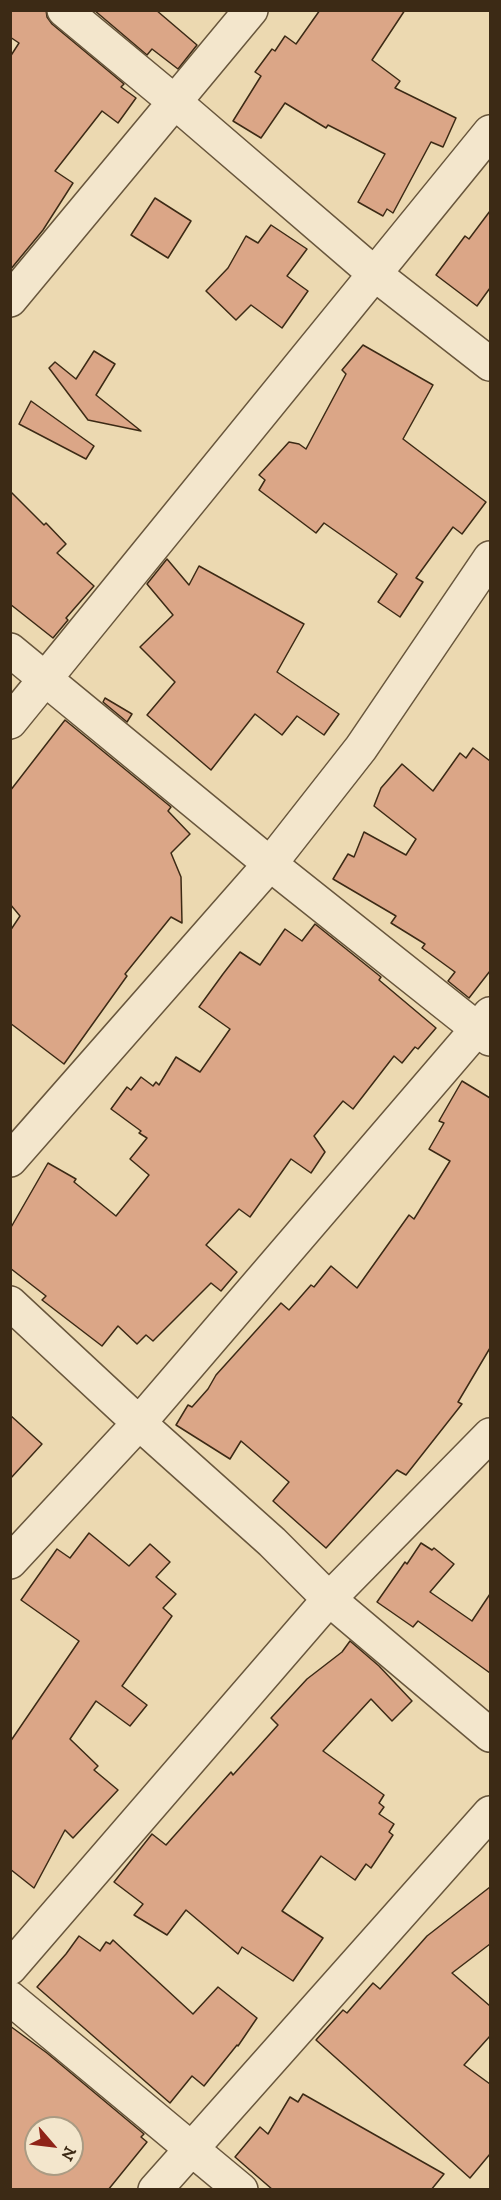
<!DOCTYPE html>
<style>
body{margin:0}
#map{position:relative;width:501px;height:2200px;overflow:hidden;background:#ecd9b1;font-family:"IM FELL DW Pica",serif}
canvas{display:block}
.frame{position:absolute;inset:0;border:12px solid #3c2a15;pointer-events:none}
.north{position:absolute;left:24px;top:2116px;width:60px;height:60px;box-sizing:border-box;background:#f3e6cc;border:2px solid #aa9b83;border-radius:50%;rotate:118deg;font-size:16px;font-weight:700;line-height:24px;text-align:center;color:#3c2a15}
.north::after{content:'';display:block;margin:auto;width:21px;height:27px;background:#8f2418;clip-path:polygon(50% 0,100% 100%,50% 72%,0 100%)}
</style>
<div id="map">
<canvas width="501" height="2200"></canvas>
<div class="frame"></div>
<div class="north">N</div>
</div>
<script>
const ctx = document.querySelector('canvas').getContext('2d');
ctx.lineJoin = 'round';
function fill(path, color) {
  ctx.fillStyle = color;
  ctx.fill(path, 'evenodd');
}
function strokePath(path, color, width, dash) {
  ctx.strokeStyle = color;
  ctx.lineWidth = width;
  ctx.lineCap = dash ? 'butt' : 'round';
  ctx.setLineDash(dash || []);
  ctx.stroke(path);
}
const building = new Path2D(`
 M10,10H46L47,17L52,24L124,84L121,87L136,98L118,123L102,111L55,171L73,183L43,230L10,270V57L19,43L10,37Z
 M94,10H156L197,45L178,69L152,49L147,55Z
 M320,10H405L372,60L400,81L395,88L456,118L443,147L431,142L393,213L387,209L383,216L358,202L385,154L328,125L326,128L285,103L261,138L233,121L261,76L255,72L272,49L275,51L285,36L296,44Z
 M155,198L191,221L168,258L131,235Z
 M490,211V288L477,306L436,275L465,236L469,239Z
 M271,225L307,249L287,276L308,291L282,328L251,305L236,320L206,291L228,268L246,236L258,243Z
 M363,345L433,385L403,439L486,502L462,534L453,527L416,578L423,582L400,617L378,602L397,574L324,523L316,533L259,490L265,480L259,475L289,442L299,444L306,449L346,374L342,370Z
 M94,351L115,364L96,395L141,431L88,420L49,368L55,362L76,379Z
 M31,401L94,446L86,459L19,424Z
 M10,491L44,525L46,523L66,544L57,553L94,586L66,618L68,620L53,638L10,604Z
 M167,559L189,585L199,566L304,624L277,672L339,714L324,735L297,716L282,735L255,714L211,770L147,715L175,682L140,647L173,615L147,584Z
 M105,698L132,714L127,722L103,702Z
 M65,720L171,807L168,811L190,834L171,853L181,877L182,923L171,917L125,974L127,976L64,1064L10,1023V931L20,916L10,904V791Z
 M473,748L490,761V971L469,998L448,981L455,972L422,948L425,944L391,923L396,916L333,879L348,854L354,857L364,832L406,855L416,839L374,806L381,788L402,764L433,791L460,753L466,758Z
 M315,924L381,977L379,980L436,1028L418,1049L415,1047L402,1063L394,1056L353,1109L343,1101L314,1136L325,1152L311,1173L291,1159L250,1217L239,1209L206,1245L237,1272L221,1291L211,1283L153,1341L146,1335L137,1344L118,1326L102,1346L42,1300L46,1296L10,1268V1229L48,1163L76,1179L74,1182L116,1216L149,1175L130,1159L147,1138L139,1133L141,1131L111,1109L127,1087L131,1090L141,1077L153,1086L156,1082L159,1085L176,1057L200,1072L230,1029L199,1007L223,974L240,952L260,965L285,929L302,941Z
 M462,1081L490,1098V1348L458,1402L462,1404L406,1475L397,1470L326,1548L273,1501L289,1482L241,1441L230,1459L176,1425L188,1405L192,1407L208,1389L216,1375L281,1303L289,1310L311,1285L314,1287L331,1266L357,1288L409,1215L414,1219L450,1161L429,1149L444,1123L439,1121Z
 M10,1415L42,1444L10,1479Z
 M89,1533L129,1566L150,1544L170,1562L156,1577L176,1594L163,1608L172,1616L122,1686L147,1705L130,1726L96,1701L70,1739L98,1766L94,1770L118,1790L73,1838L65,1830L34,1888L10,1869V1742L79,1641L21,1600L57,1549L70,1558Z
 M421,1543L432,1550L434,1548L454,1564L430,1592L472,1621L490,1594V1673L418,1621L413,1627L377,1602L405,1562L407,1564Z
 M350,1641L379,1666L412,1701L392,1721L371,1699L323,1751L384,1795L379,1803L384,1807L379,1814L394,1824L389,1832L393,1835L371,1868L366,1864L355,1880L321,1856L282,1911L323,1938L293,1981L242,1947L238,1954L186,1910L167,1935L134,1915L143,1904L114,1882L152,1834L166,1845L231,1772L233,1775L278,1725L271,1718L307,1679L342,1652Z
 M490,1887V1944L452,1973L490,2006V2036L464,2065L490,2084V2154L470,2178L316,2040L343,2010L347,2013L373,1983L380,1989L427,1936Z
 M79,1936L100,1951L106,1942L110,1944L113,1940L193,2014L218,1987L257,2018L238,2046L237,2045L204,2086L192,2076L170,2103L37,1987L66,1954Z
 M10,2026L47,2053L144,2134L141,2137L147,2142L108,2190H10ZM36,2128H72V2164H36Z
 M303,2094L444,2174L431,2190H273L235,2157L260,2127L268,2134L290,2097L298,2102Z`);
const street = new Path2D(`
 M64,10L176,103L376,275L490,364
 M10,300L251,10
 M10,650L270,864L490,1039
 M10,722L490,132
 M10,1160L270,864L361,748L490,558
 M10,1303L139,1423L272,1542L329,1599L490,1735
 M10,1562L139,1423L490,1014
 M10,1968L329,1599L490,1435
 M10,1998L241,2190
 M155,2190L490,1813`);
fill(building, '#dba687');
strokePath(building, '#3c2a15', 1.5);
strokePath(street, '#68563c', 36);
strokePath(street, '#f3e6cc', 33);
</script>
